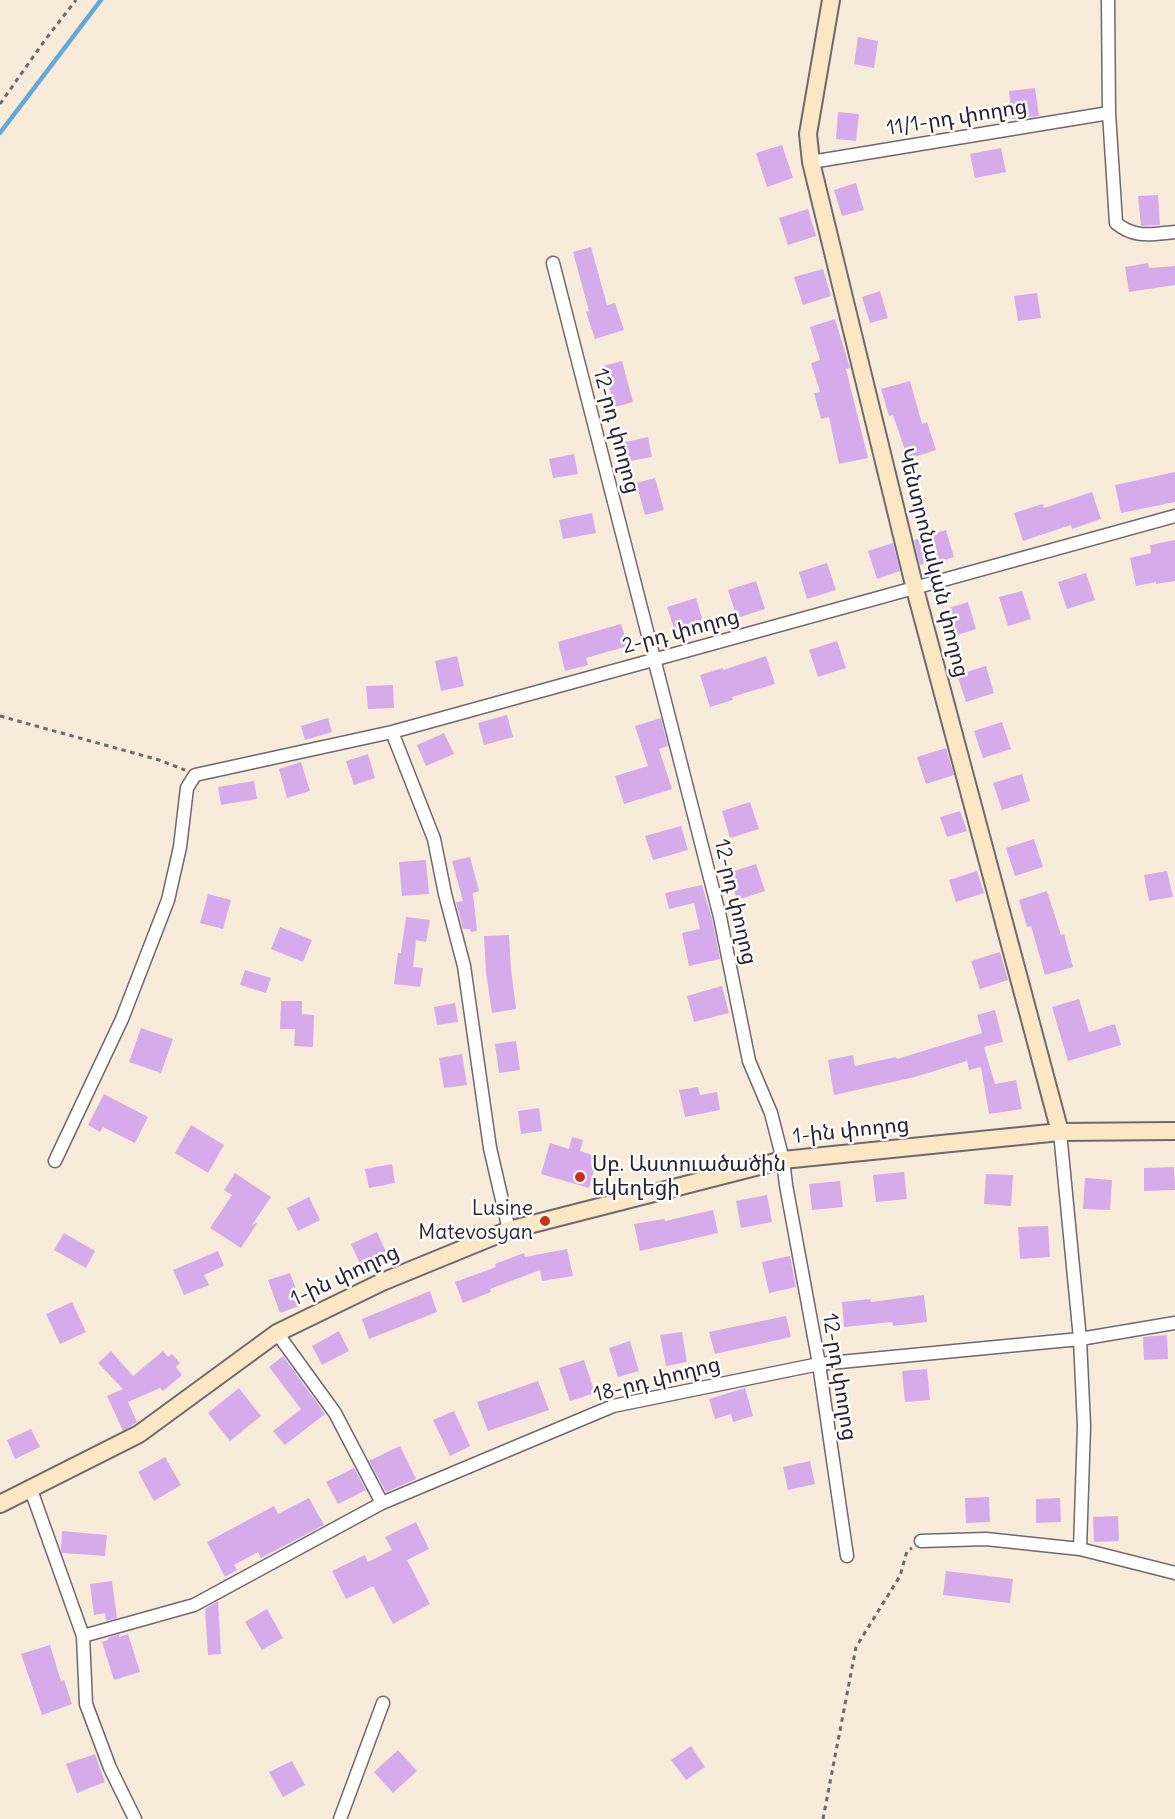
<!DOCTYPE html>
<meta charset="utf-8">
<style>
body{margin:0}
canvas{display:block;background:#f9ebd9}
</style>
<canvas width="1175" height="1819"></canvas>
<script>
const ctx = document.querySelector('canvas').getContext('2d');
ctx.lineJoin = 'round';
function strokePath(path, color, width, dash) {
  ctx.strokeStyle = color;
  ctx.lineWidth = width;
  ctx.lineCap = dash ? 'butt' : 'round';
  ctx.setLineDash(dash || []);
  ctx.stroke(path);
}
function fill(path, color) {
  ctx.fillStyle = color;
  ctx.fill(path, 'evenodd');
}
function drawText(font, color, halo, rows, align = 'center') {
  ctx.font = font + ' Delius,"Noto Sans Armenian",sans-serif';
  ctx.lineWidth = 5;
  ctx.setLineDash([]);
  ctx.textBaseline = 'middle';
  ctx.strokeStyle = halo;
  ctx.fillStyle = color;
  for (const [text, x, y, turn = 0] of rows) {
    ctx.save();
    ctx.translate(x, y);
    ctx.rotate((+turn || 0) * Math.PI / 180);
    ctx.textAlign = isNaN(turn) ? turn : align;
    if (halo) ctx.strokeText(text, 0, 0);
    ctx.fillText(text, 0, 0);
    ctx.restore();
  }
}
const stream = new Path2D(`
 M0,133L101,0`);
const building = new Path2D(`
 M858,37L878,41L874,68L854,64Z
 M1035,88L1039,116L1012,119L1009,91Z
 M838,112L859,114L856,141L836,139Z
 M782,145L793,178L767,187L756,153Z
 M1001,148L1006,172L975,178L970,154Z
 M856,183L864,210L842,216L834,190Z
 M1158,195L1160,225L1141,226L1138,196Z
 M808,209L816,236L788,245L779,218Z
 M591,247L607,305L615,303L624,330L595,339L586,312L589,311L573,252Z
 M1148,263L1149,268L1175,266V285L1129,292L1125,267Z
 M823,269L831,296L803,305L794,277Z
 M880,291L888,318L870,323L862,297Z
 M1037,293L1041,318L1018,321L1014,296Z
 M835,319L850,368L846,369L868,458L839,464L829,417L821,419L814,393L820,392L811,363L820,360L810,327Z
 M622,361L633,402L615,407L603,366Z
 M910,381L922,424L927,422L936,450L908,459L893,415L889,416L881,389Z
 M648,437L652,457L620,463L616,444Z
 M574,454L578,474L553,478L549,459Z
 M1175,472V502L1121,513L1115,485Z
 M655,478L664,510L645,515L636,483Z
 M1092,492L1101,519L1072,529L1071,525L1023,541L1014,513L1043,504L1044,508Z
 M592,513L596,533L563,539L559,520Z
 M946,530L954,557L926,566L925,563L920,565L914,540Z
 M1175,540V581L1156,584V582L1136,586L1130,558L1151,553L1150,545Z
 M893,543L900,571L877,579L868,551Z
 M827,563L836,590L807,599L799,572Z
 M1086,573L1095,600L1067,609L1058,582Z
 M756,581L765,609L737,618L728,590Z
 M1022,591L1031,619L1008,626L999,597Z
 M696,598L704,625L676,634L667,607Z
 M968,602L976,629L948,638L939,611Z
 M621,624L628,646L586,658L588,665L565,671L558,642Z
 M837,641L846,668L818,677L809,650Z
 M457,656L464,686L441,691L435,661Z
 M766,656L775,684L732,697L733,700L710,707L700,675L723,668V670Z
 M986,666L994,693L966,702L957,675Z
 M393,685L394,708L368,709L366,686Z
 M507,715L513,737L484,745L478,723Z
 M328,718L332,732L305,740L301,726Z
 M661,718L668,746L659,749L672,789L624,804L615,776L648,766L635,726Z
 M1002,722L1011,749L983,758L974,731Z
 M444,733L454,754L426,766L417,745Z
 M946,748L954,775L926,784L917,757Z
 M368,754L375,778L354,785L346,761Z
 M301,762L310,791L287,798L279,769Z
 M1022,774L1030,801L1002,810L993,783Z
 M254,781L257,799L221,805L218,787Z
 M750,802L759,829L730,838L722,811Z
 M960,811L967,831L947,837L940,817Z
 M681,826L688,850L653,860L645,836Z
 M1034,839L1043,867L1015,876L1006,848Z
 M470,857L479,891L473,893L477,931L471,932L470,929H463L456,902L463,901L452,861Z
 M426,860L429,894L402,896L399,862Z
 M756,864L765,891L737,900L728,873Z
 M977,871L984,893L956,902L949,880Z
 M1167,871L1173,897L1149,901L1144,875Z
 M702,885L712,919L720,959L689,966L682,933L700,929L694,903L669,909L665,893Z
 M1047,891L1061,935L1064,934L1073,967L1045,975L1031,926L1027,927L1019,900Z
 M208,894L231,900L223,929L200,923Z
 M406,917L430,920L426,942L416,940L413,967L423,968L420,987L394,984L398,953H401Z
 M280,927L312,940L303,962L271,949Z
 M509,935L511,969L516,1009L492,1013L486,972L484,936Z
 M1000,952L1008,980L980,989L971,961Z
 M245,970L271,978L266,993L240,985Z
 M722,986L729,1013L694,1022L687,996Z
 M1079,999L1089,1032L1115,1024L1121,1045L1068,1061L1052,1007Z
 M281,1001H302V1014L314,1015L313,1047L294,1046L295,1029H280Z
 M455,1003L458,1022L437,1025L434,1007Z
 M995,1010L1003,1042L984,1047L995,1084L1016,1080L1022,1109L989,1114L981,1067L969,1070L967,1061L915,1077L834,1095L828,1060L853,1055L855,1066L896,1057L897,1059L982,1033L977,1015Z
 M141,1028L173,1039L161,1073L129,1062Z
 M516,1041L520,1070L499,1073L495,1044Z
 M462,1054L467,1085L444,1088L439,1058Z
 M698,1087L700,1095L717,1092L720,1110L685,1117L679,1090Z
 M104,1094L148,1117L135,1143L103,1127L100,1132L88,1125Z
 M539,1108L542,1131L521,1134L518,1111Z
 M191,1125L224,1145L208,1173L175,1153Z
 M572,1137L583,1140L580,1151L598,1157L589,1188L541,1174L550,1143L569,1149Z
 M392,1164L395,1183L369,1188L365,1169Z
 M1174,1167L1175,1190L1144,1191V1168Z
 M904,1172L907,1199L876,1202L873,1175Z
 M235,1173L271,1197L252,1225L258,1222L241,1248L210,1228L232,1195L224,1190Z
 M986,1174L1013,1175L1011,1206L984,1204Z
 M1085,1178L1112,1180L1110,1210L1083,1209Z
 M840,1181L843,1207L812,1210L809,1184Z
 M767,1195L772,1222L741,1228L736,1201Z
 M309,1197L320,1220L298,1231L287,1208Z
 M713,1210L718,1233L640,1251L634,1224L664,1219L665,1221Z
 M1048,1226L1050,1257L1020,1259L1018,1227Z
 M377,1232L387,1254L361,1266L351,1244Z
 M64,1233L95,1251L86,1268L54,1250Z
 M567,1249L573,1276L542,1281L540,1270L490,1289L491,1292L463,1303L455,1282L496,1267L495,1264L524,1253L525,1257Z
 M218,1251L224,1266L204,1275L209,1285L184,1295L173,1270Z
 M790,1256L796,1287L769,1293L762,1262Z
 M290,1273L302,1305L280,1313L268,1280Z
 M430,1291L437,1312L369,1339L362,1319Z
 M924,1295L927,1322L893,1326L892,1322L844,1327L842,1302L870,1299L871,1302Z
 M72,1302L86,1332L60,1344L46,1314Z
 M786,1316L791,1337L715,1354L709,1332Z
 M339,1331L349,1351L322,1365L312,1346Z
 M682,1332L687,1362L666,1366L660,1335Z
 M1167,1335L1168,1359L1144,1360L1143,1337Z
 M630,1341L639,1371L618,1377L609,1348Z
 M111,1351L133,1376L163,1351L168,1357L172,1354L180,1363L176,1367L182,1375L163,1391L160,1388L128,1402L137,1422L123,1431L107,1396L123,1389L98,1363Z
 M283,1356L325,1414L285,1445L273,1431L301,1409L269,1367Z
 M584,1360L595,1393L570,1401L559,1368Z
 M927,1369L930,1400L905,1402L902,1371Z
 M538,1381L549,1410L488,1431L477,1402Z
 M239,1388L261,1416L230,1441L208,1413Z
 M745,1388L753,1416L733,1422L731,1414L715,1419L709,1399Z
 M454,1411L470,1446L450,1456L433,1420Z
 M31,1429L40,1447L15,1459L7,1440Z
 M400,1446L416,1479L386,1492L369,1461Z
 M165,1457L181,1485L154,1501L138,1472Z
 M810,1461L815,1484L788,1490L783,1467Z
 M354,1468L366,1490L338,1504L326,1482Z
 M989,1497L990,1522L966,1523L965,1498Z
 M309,1498L324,1525L261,1558L258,1552L234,1565L237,1570L225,1577L207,1542L274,1506L278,1514Z
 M1060,1498L1061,1522L1036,1523V1499Z
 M1118,1516L1119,1541L1094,1542L1093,1517Z
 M416,1522L429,1549L407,1560L430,1604L393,1624L373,1586L346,1599L332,1571L365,1555L368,1562L392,1550L385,1537Z
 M62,1531L107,1535L105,1556L62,1553L61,1549Z
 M946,1571L1013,1579L1010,1603L943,1595Z
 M112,1581L117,1618L106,1621L105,1613L94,1615L90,1584Z
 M218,1601L221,1654L208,1655L205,1609Z
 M267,1609L283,1638L262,1650L245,1622Z
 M119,1634V1637L128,1634L140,1672L114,1680L102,1642L108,1640V1638Z
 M50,1645L61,1681L64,1680L72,1704L42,1715L21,1654Z
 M691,1746L705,1767L686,1780L671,1760Z
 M398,1750L417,1771L393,1793L374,1772Z
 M95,1754L105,1782L77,1793L66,1764Z
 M292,1761L305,1785L283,1797L269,1772Z`);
const path = new Path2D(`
 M0,104L45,40L76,0
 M0,716L159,760L185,770
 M823,1819L856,1647L900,1576L907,1551L912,1548`);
const street = new Path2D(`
 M1108,0L1109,113L1116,223C1135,239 1152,234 1175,232
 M811,162L1109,113
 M553,263L720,917L749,1061L771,1113L783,1160L786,1185L819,1364L847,1556
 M392,732L434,839L445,894L464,966L490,1148L509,1230
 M1060,1132L1080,1339L1084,1426L1080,1549
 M55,1161L122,1019L168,900L180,847L187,788L195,775L392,732L1175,516
 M277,1333L335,1413L382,1503
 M31,1490L83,1636L86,1704L110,1768L135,1819
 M921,1541L986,1539L1080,1549L1175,1573
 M83,1636L194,1605L382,1503L613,1406L819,1364L1080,1339L1175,1323
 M340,1819L383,1703`);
const secondary = new Path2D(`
 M831,0L808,134L811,162L915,589L1060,1132
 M0,1504L139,1434L277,1333L382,1282L509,1230L783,1160L1060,1132L1175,1131`);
const markers = [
 [580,1177,6,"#c8321e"],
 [545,1221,6,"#c8321e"]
];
const streetNames = [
 ["11/1-րդ փողոց",957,118,-9],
 ["12-րդ փողոց",616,431,75],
 ["Կենտրոնական փողոց",933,563,76],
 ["2-րդ փողոց",681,632,-15],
 ["12-րդ փողոց",735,902,77],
 ["1-ին փողոց",851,1131,-6],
 ["1-ին փողոց",345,1276,-25],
 ["12-րդ փողոց",839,1377,81],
 ["18-րդ փողոց",657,1380,-14]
];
const poiNames = [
 ["Սբ. Աստուածածին",592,1165],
 ["եկեղեցի",592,1189],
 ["Lusine",533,1209,"right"],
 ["Matevosyan",533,1233,"right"]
];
strokePath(stream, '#63a8d9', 4.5);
fill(building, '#d6abec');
strokePath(street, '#6d6872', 15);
strokePath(secondary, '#6d6872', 20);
strokePath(path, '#6d6872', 3, [4.5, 4.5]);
strokePath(street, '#fff', 12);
strokePath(secondary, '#fbe7c3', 16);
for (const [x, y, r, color] of markers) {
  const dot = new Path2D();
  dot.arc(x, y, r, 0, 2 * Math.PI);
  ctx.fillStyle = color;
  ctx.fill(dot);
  strokePath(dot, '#fdfcf7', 2);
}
drawText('21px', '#22223b', '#fdfcf7', streetNames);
drawText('21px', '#22223b', '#fdfcf7', poiNames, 'left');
</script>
